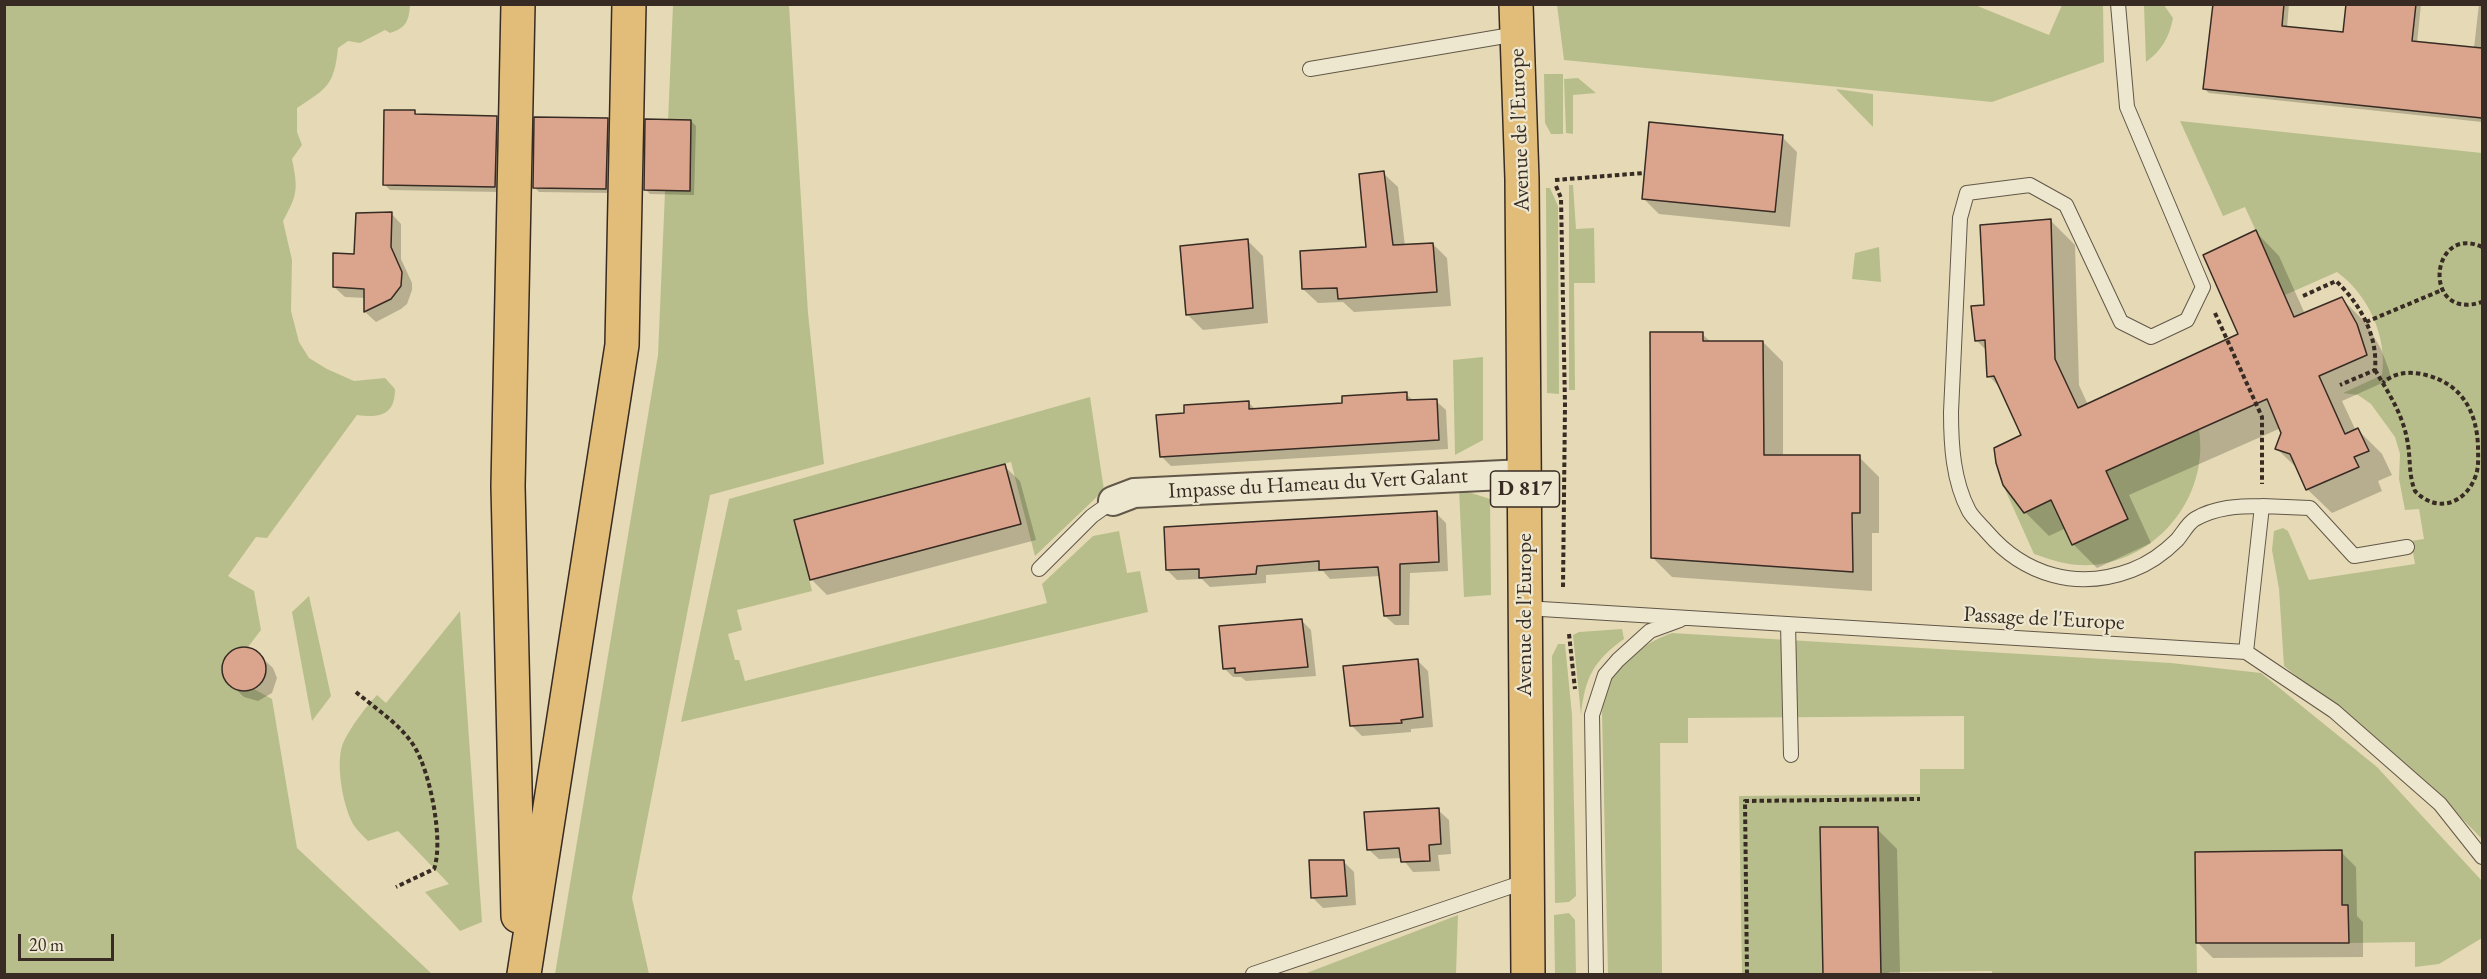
<!DOCTYPE html>
<style>
body{margin:0}
#map{position:relative;width:2487px;height:979px;overflow:hidden;background:#e5dab5;font-family:"EB Garamond",serif}
canvas{display:block}
.frame{position:absolute;inset:0;border:6px solid #372b23;pointer-events:none}
.scale{position:absolute;left:18px;top:934px;width:96px;height:27px;box-sizing:border-box;border:3px solid #372b23;border-top:0;padding-left:8px;font-size:18px;line-height:21px;white-space:nowrap;color:#372b23;-webkit-text-stroke:4px #eee7cf;paint-order:stroke}
</style>
<div id="map">
<canvas width="2487" height="979"></canvas>
<div class="frame"></div>
<div class="scale">20 m</div>
</div>
<script>
const ctx = document.querySelector('canvas').getContext('2d');
ctx.lineJoin = 'round';
function fill(path, color) {
  ctx.fillStyle = color;
  ctx.fill(path, 'evenodd');
}
function strokePath(path, color, width, dash) {
  ctx.strokeStyle = color;
  ctx.lineWidth = width;
  ctx.lineCap = dash ? 'butt' : 'round';
  ctx.setLineDash(dash || []);
  ctx.stroke(path);
}
function drawText(font, color, halo, rows, align = 'center') {
  ctx.font = font + ' "EB Garamond",serif';
  ctx.lineWidth = 4.5;
  ctx.setLineDash([]);
  ctx.textBaseline = 'middle';
  ctx.strokeStyle = halo;
  ctx.fillStyle = color;
  for (const [text, x, y, turn = 0] of rows) {
    ctx.save();
    ctx.translate(x, y);
    ctx.rotate((+turn || 0) * Math.PI / 180);
    ctx.textAlign = isNaN(turn) ? turn : align;
    if (halo) ctx.strokeText(text, 0, 0);
    ctx.fillText(text, 0, 0);
    ctx.restore();
  }
}
const green = new Path2D(`
 M5,4L410,5C409,21 406,28 390,33L385,30L360,43L348,41L338,48C334,86 327,88 297,108V132L302,145L292,159C298,189 298,194 283,221L292,260L291,311L299,342L309,358L327,369L354,381L385,378L395,389C395,416 379,418 357,415L267,538L256,537L228,576L254,591L261,630L248,647C208,644 219,703 254,689L272,699L297,848L432,974H5Z
 M673,5H789L808,313L824,464L710,495L632,898L649,974H555L658,355Z
 M1557,5H1975L2049,35L2062,5H2103L2104,62L1992,102L1564,60Z
 M2144,5H2164L2173,18C2169,38 2162,50 2146,62Z
 M1544,74H1563V134H1551L1545,123Z
 M1578,78L1596,93L1573,95V134L1566,133L1564,79Z
 M1836,89L1873,94V127Z
 M2180,121L2482,153V839L2435,791L2284,666L2279,589L2272,550L2274,531L2283,528L2288,531L2309,580L2415,564L2411,541L2424,539L2419,509L2405,510L2399,479L2400,454L2395,437L2371,404L2358,395L2343,393L2382,375C2388,338 2368,294 2337,272L2285,295L2245,207L2223,216Z
 M1569,185H1573L1576,229L1594,228L1595,283H1574L1575,390H1569Z
 M1546,188H1550L1558,206L1559,394L1547,393Z
 M1879,247L1881,282L1852,279L1855,253Z
 M1483,357V440L1455,455L1453,360Z
 M1090,397L1104,490L1035,556L1011,462L795,521L812,591L737,610L742,630L728,634L735,660H739L745,681L1047,603L1042,584L1093,536L1119,531L1127,573L1140,571L1148,612L681,722L729,499Z
 M2199,430C2210,500 2151,569 2078,565C2063,564 2049,559 2034,554L2003,485L2024,513L2049,495L2072,545L2128,519L2106,471Z
 M1459,489L1490,499L1491,595L1464,597Z
 M309,596L331,696L312,721L292,612Z
 M460,611L482,922L460,931L425,892L449,884L398,831L368,841C364,837 359,832 355,827C343,810 334,760 344,741C352,725 365,708 377,695L386,703Z
 M1622,629L1624,639C1593,661 1585,678 1581,715L1573,635L1579,632Z
 M1672,633L2171,663L2261,673L2377,767L2482,881V938L2439,964L2415,967V942L2349,943L2348,906L2342,905L2341,851L2195,852L2197,974H1992V971L1889,972V974H1876L1881,962L1878,828H1820L1823,974H1742L1739,796L1920,794V769H1964V716L1688,718V743H1660L1662,974H1608L1602,712C1603,704 1604,695 1607,688C1617,663 1647,641 1672,633Z
 M1558,644H1565L1572,715L1576,896L1569,902L1555,903L1552,656Z
 M1569,913L1575,920L1576,974H1555L1554,915Z
 M1458,915L1456,974H1304Z`);
const shadow = new Path2D(`
 M2215,4H2289L2287,28L2344,33L2347,4H2421L2417,43L2474,48L2479,4H2482V122L2209,93L2204,89Z
 M414,111L419,116L496,117L501,122L500,192L390,190L385,185Z
 M607,120L612,124L611,193L539,192L534,187Z
 M691,121L696,126L694,195L650,194L645,189Z
 M1782,137L1797,152L1790,227L1659,214L1643,198Z
 M1383,173L1398,187L1405,246L1433,244L1447,258L1451,306L1354,312L1343,302L1318,303L1303,289L1367,248Z
 M391,213L401,224V259L412,283V290L407,304L401,309L376,322L365,312L366,298L345,297L334,287L356,255Z
 M2051,221L2075,245L2079,385L2088,405L2240,335L2255,231L2279,256L2305,314L2342,299L2366,323L2381,349L2389,370L2391,379L2342,401L2356,431L2358,430L2382,454L2392,475L2378,481L2382,491L2332,513L2307,489L2300,471L2277,449L2283,433L2281,428L2129,495L2151,543L2097,568L2073,544L2066,528L2049,536L2025,512L2023,436L2002,390L1989,376L1987,351L1976,340L1985,307Z
 M1248,241L1263,256L1268,323L1203,330L1187,314Z
 M1702,334L1711,342H1763L1783,362V457H1859L1879,477V533H1872V591L1672,577L1652,557Z
 M1406,394L1414,401H1436L1446,410L1448,449L1171,466L1161,456L1186,414L1249,403L1257,411L1344,405Z
 M1004,466L1020,481L1036,540L827,595L812,580L796,521Z
 M1436,513L1446,523L1448,571L1410,573L1409,625H1395L1385,616L1380,576L1330,579L1323,571L1266,575V583L1210,587L1202,579L1177,580L1167,570Z
 M1302,621L1311,630L1316,676L1246,681L1241,677H1233L1224,668Z
 M244,648L258,654L273,668L277,678L272,693L258,701L244,697L228,682L224,673L227,658L234,651Z
 M1418,661L1428,671L1433,727L1411,729V732L1362,736L1352,726Z
 M1438,810L1449,820L1451,854L1438,855L1440,871L1413,872L1402,858L1379,859L1368,849Z
 M1877,829L1897,849L1900,973H1992L1993,974H1824Z
 M2341,852L2356,867L2357,916L2363,922V957L2213,958L2198,943Z
 M1343,861L1354,872L1356,905L1323,908L1312,897Z`);
const building = new Path2D(`
 M2213,4H2284L2282,26L2343,32L2346,4H2416L2412,41L2482,48V118L2203,89Z
 M384,110H415V114L497,116L495,187L383,185Z
 M534,117L608,118L606,189L533,188Z
 M645,119L691,120L690,191L644,190Z
 M1649,122L1783,135L1775,212L1642,199Z
 M1384,171L1393,245L1433,243L1437,292L1338,299L1337,288L1302,289L1300,251L1366,247L1359,174Z
 M392,212L391,247L402,272L401,286L391,299L364,312V289L333,287V253L354,254L356,213Z
 M2051,219L2055,359L2078,408L2238,334L2203,255L2256,230L2294,317L2342,297L2357,324L2367,355L2319,376L2345,434L2358,428L2369,451L2354,457L2359,467L2306,490L2290,454L2275,449L2281,433L2267,399L2106,471L2128,519L2072,545L2051,500L2024,513L2003,485L1996,463L1994,448L2021,435L1994,376L1987,377L1985,340L1975,341L1971,306L1984,305L1980,225Z
 M1248,239L1253,308L1186,315L1180,246Z
 M1650,332H1703V341H1763L1764,455H1860V513H1852L1853,572L1651,558Z
 M1407,392V400L1437,399L1439,440L1160,457L1156,415L1184,413V405L1249,401V409L1342,403V396Z
 M1005,464L1021,524L810,580L794,520Z
 M1437,511L1439,562L1400,564V615L1384,616L1378,567L1319,570V561L1257,566L1256,574L1199,578V569L1166,570L1164,527Z
 M1302,619L1308,667L1235,673V668L1223,669L1219,626Z
 M222 669a22 22 0 1 1 44 0a22 22 0 1 1-44 0Z
 M1418,659L1423,717L1401,720L1402,723L1350,726L1343,666Z
 M1439,808L1441,844L1429,845L1430,861L1401,862L1399,848L1367,850L1364,812Z
 M1820,827H1878L1881,975H1823Z
 M2342,850V905H2348L2349,943H2196L2195,852Z
 M1309,860H1344L1347,896L1311,898Z`);
const path = new Path2D(`
 M1555,180L1644,173
 M1556,186L1561,198L1565,405L1563,588
 M2482,247C2430,223 2421,322 2482,302
 M2303,296L2336,281C2360,304 2378,335 2375,370L2340,385
 M2215,313L2262,417V484
 M2366,322L2442,290
 M2375,370C2388,392 2402,413 2407,439C2411,457 2408,474 2415,491C2437,514 2466,504 2476,475C2479,466 2478,456 2478,447C2477,412 2462,384 2426,375C2411,371 2394,372 2383,383
 M1569,634L1575,689
 M356,692C376,709 400,724 414,746C430,771 444,841 434,869L396,887
 M1747,974L1745,801L1920,799`);
const service = new Path2D(`
 M2118,4L2127,107L2203,287L2187,320L2151,337L2121,322L2066,205L2030,185L1967,193L1960,218L1951,412C1951,445 1953,481 1969,511C1973,518 1981,525 1987,532C2024,575 2077,591 2132,570C2148,564 2165,552 2177,540C2183,533 2188,523 2195,519C2216,507 2238,506 2262,506L2246,652
 M1310,69L1517,34
 M2262,506L2310,508L2354,556L2407,547
 M1039,569L1092,516L1113,501
 M1525,608L2246,652L2334,711L2440,804L2482,857
 M1788,624L1791,755
 M1253,974L1527,881
 M1596,974L1592,715L1605,675L1618,660L1650,631L1680,620`);
const minor = new Path2D(`
 M1113,501L1134,493L1524,474`);
const primary = new Path2D(`
 M1516,4L1522,179L1528,974`);
const motorway = new Path2D(`
 M518,916L508,486L518,4
 M524,974L622,345L629,4`);
const shields = [
 [1525,489,69]
];
const shieldNames = [
 ["D 817",1525,489]
];
const streetNames = [
 ["Avenue de l'Europe",1520,130,-92],
 ["Impasse du Hameau du Vert Galant",1318,484,-3],
 ["Avenue de l'Europe",1525,615,-90],
 ["Passage de l'Europe",2044,619,3]
];
fill(green, '#b8be8b');
fill(shadow, '#0003');
fill(building, '#daa58c');
strokePath(building, '#372b23', 1.5);
strokePath(service, '#625748', 16);
strokePath(minor, '#625748', 32);
strokePath(primary, '#372b23', 36);
strokePath(motorway, '#372b23', 36);
strokePath(path, '#372b23', 4, [4.5, 3]);
strokePath(service, '#eee7cf', 14);
strokePath(minor, '#eee7cf', 28);
strokePath(primary, '#e2bd7a', 33);
strokePath(motorway, '#e2bd7a', 33);
for (const [x, y, w] of shields) {
  const box = new Path2D();
  box.roundRect(x - w / 2, y - 18, w, 36, 4.5);
  ctx.fillStyle = '#eee7cf';
  ctx.fill(box);
  strokePath(box, '#372b23', 1.5);
}
drawText('bold 21px', '#372b23', null, shieldNames);
drawText('22px', '#372b23', '#eee7cf', streetNames);
</script>
